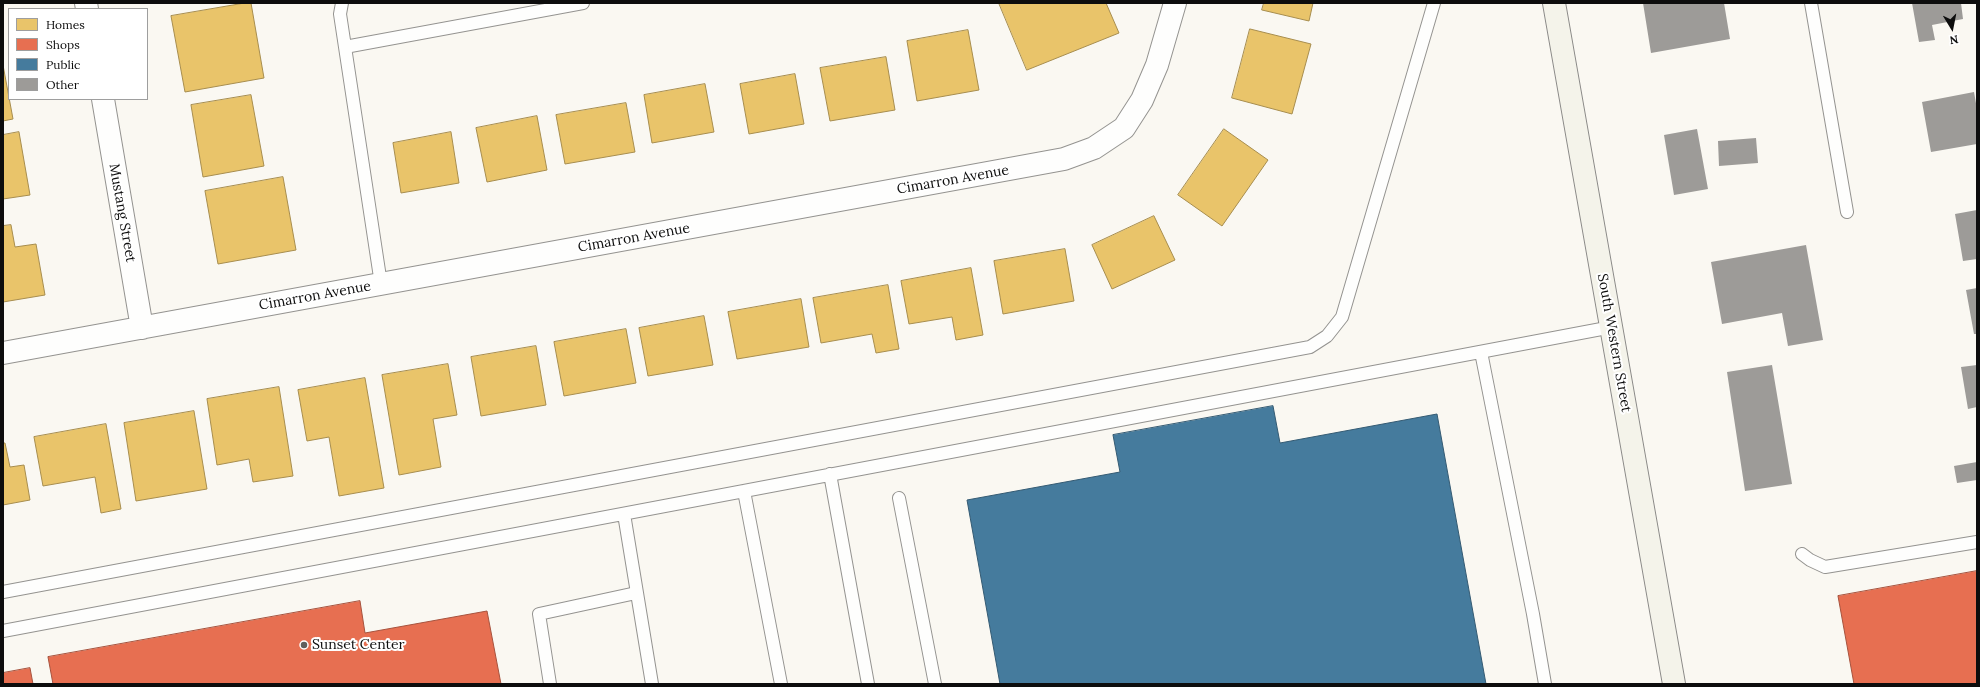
<!DOCTYPE html>
<style>
body{margin:0}
#map{position:relative;width:1980px;height:687px;overflow:hidden;background:#faf8f2;font-family:Lora,serif}
canvas{display:block}
.frame{position:absolute;inset:0;border:4px solid #0d0d0d;pointer-events:none}
.legend{position:absolute;left:8px;top:8px;width:140px;height:92px;box-sizing:border-box;background:#fff;border:1px solid #9e9e9e;margin:0;padding:5px 7px;list-style:none;font-size:12px;color:#0d0d0d}
.legend li{display:flex;align-items:center;gap:8px;height:20px}
.legend b{width:20px;border:1px solid #9e9e9e}
.north{position:absolute;left:1932px;top:8px;width:40px;height:40px;-webkit-text-stroke:3px #fff;paint-order:stroke;rotate:170deg;font-size:11px;font-weight:700;line-height:16px;text-align:center;color:#0d0d0d}
.north::after{content:'';display:block;margin:auto;width:14px;height:18px;background:#0d0d0d;clip-path:polygon(50% 0,100% 100%,50% 72%,0 100%)}
</style>
<div id="map">
<canvas width="1980" height="687"></canvas>
<div class="frame"></div>
<ul class="legend">
<li><b style="height:11px;background:#e9c46a"></b>Homes</li>
<li><b style="height:11px;background:#e76f51"></b>Shops</li>
<li><b style="height:11px;background:#457b9d"></b>Public</li>
<li><b style="height:11px;background:#9d9b98"></b>Other</li>
</ul>
<div class="north">N</div>
</div>
<script>
const ctx = document.querySelector('canvas').getContext('2d');
ctx.lineJoin = 'round';
function fill(path, color) {
  ctx.fillStyle = color;
  ctx.fill(path, 'evenodd');
}
function strokePath(path, color, width, dash) {
  ctx.strokeStyle = color;
  ctx.lineWidth = width;
  ctx.lineCap = dash ? 'butt' : 'round';
  ctx.setLineDash(dash || []);
  ctx.stroke(path);
}
function drawText(font, color, halo, rows, align = 'center') {
  ctx.font = font + ' Lora,serif';
  ctx.lineWidth = 4;
  ctx.setLineDash([]);
  ctx.textBaseline = 'middle';
  ctx.strokeStyle = halo;
  ctx.fillStyle = color;
  for (const [text, x, y, turn = 0] of rows) {
    ctx.save();
    ctx.translate(x, y);
    ctx.rotate((+turn || 0) * Math.PI / 180);
    ctx.textAlign = isNaN(turn) ? turn : align;
    if (halo) ctx.strokeText(text, 0, 0);
    ctx.fillText(text, 0, 0);
    ctx.restore();
  }
}
const homes = new Path2D(`
 M245,3H251L264,78L185,92L171,16Z
 M999,3H1106L1119,33L1027,70Z
 M1264,3H1313L1309,21L1262,10Z
 M1250,29L1311,44L1292,114L1232,98Z
 M968,30L979,90L917,101L907,41Z
 M886,57L895,110L830,121L820,68Z
 M3,65L13,119L3,121Z
 M795,74L804,124L749,134L740,84Z
 M705,84L714,132L652,143L644,95Z
 M251,95L264,166L203,177L191,105Z
 M626,103L635,152L565,164L556,115Z
 M537,116L547,170L487,182L476,128Z
 M1224,129L1268,160L1222,226L1178,195Z
 M19,132L30,195L3,199V135Z
 M451,132L459,183L401,193L393,143Z
 M283,177L296,250L218,264L205,191Z
 M1154,216L1175,260L1112,289L1092,245Z
 M11,225L15,247L36,244L45,295L3,302V226Z
 M1065,249L1074,301L1003,314L994,261Z
 M971,268L983,335L956,340L952,317L909,324L901,281Z
 M888,285L899,349L876,353L872,334L821,343L813,298Z
 M801,299L809,347L737,359L728,312Z
 M704,316L713,365L648,376L639,328Z
 M626,329L636,383L564,396L554,342Z
 M536,346L546,405L481,416L471,357Z
 M448,364L457,415L433,419L441,467L399,475L382,375Z
 M365,378L384,488L339,496L329,437L307,441L298,390Z
 M279,387L293,476L253,482L249,459L217,465L207,399Z
 M194,411L207,489L136,501L124,423Z
 M106,424L121,509L101,513L95,477L43,486L34,437Z
 M3,443H5L10,467L24,465L30,500L3,505Z`);
const shops = new Path2D(`
 M1977,571V684H1854L1838,596Z
 M360,601L365,633L487,611L501,684H53L48,657Z
 M30,668L33,684H3V673Z`);
const public = new Path2D(`
 M1273,406L1280,443L1437,414L1486,684H1000L967,500L1120,472L1113,435Z`);
const building = new Path2D(`
 M1643,3H1724L1730,39L1651,53Z
 M1912,3H1961L1963,19L1932,25L1935,40L1919,42Z
 M1974,92L1977,109V144L1931,152L1922,102Z
 M1697,129L1708,189L1674,195L1664,135Z
 M1756,138L1758,163L1719,166L1718,141Z
 M1977,210V259L1963,261L1955,214Z
 M1806,245L1823,340L1788,346L1782,313L1722,324L1711,262Z
 M1977,288V334H1974L1966,290Z
 M1772,365L1792,484L1745,491L1727,372Z
 M1977,365V407L1968,409L1961,367Z
 M1977,462V480L1957,483L1954,466Z`);
const lane = new Path2D(`
 M342,3L340,14L345,47L381,284
 M1811,3L1847,212
 M345,47L583,3
 M1481,352L1533,614L1545,684
 M830,474L868,684
 M744,491L781,684
 M899,498L935,684
 M624,514L652,684
 M1802,554L1810,560L1825,567L1977,542
 M3,592L1310,347L1327,336L1342,317L1434,3
 M3,631L1612,327
 M550,684L539,614L636,593`);
const street = new Path2D(`
 M86,3L87,9
 M103,99L142,328
 M3,353L1064,159L1094,148L1124,128L1142,100L1157,65L1175,3`);
const secondary = new Path2D(`
 M1554,3L1674,684`);
const markers = [
 [304,645,4,"#605f5d"]
];
const streetNames = [
 ["Cimarron Avenue",953,180,-10],
 ["Mustang Street",122,213,80],
 ["Cimarron Avenue",634,238,-10],
 ["Cimarron Avenue",315,296,-10],
 ["South Western Street",1614,343,80]
];
const poiNames = [
 ["Sunset Center",312,645]
];
fill(homes, '#e9c46a');
strokePath(homes, '#a78d4e', 1);
fill(shops, '#e76f51');
strokePath(shops, '#a6523d', 1);
fill(public, '#457b9d');
strokePath(public, '#345a72', 1);
fill(building, '#9d9b98');
strokePath(lane, '#949390', 14);
strokePath(street, '#949390', 24);
strokePath(secondary, '#8a8987', 24);
strokePath(lane, '#fefefd', 12);
strokePath(street, '#fefefd', 22);
strokePath(secondary, '#f4f3ea', 22);
for (const [x, y, r, color] of markers) {
  const dot = new Path2D();
  dot.arc(x, y, r, 0, 2 * Math.PI);
  ctx.fillStyle = color;
  ctx.fill(dot);
  strokePath(dot, '#fff', 1.5);
}
drawText('14px', '#0d0d0d', '#fff', streetNames);
drawText('14px', '#0d0d0d', '#fff', poiNames, 'left');
</script>
